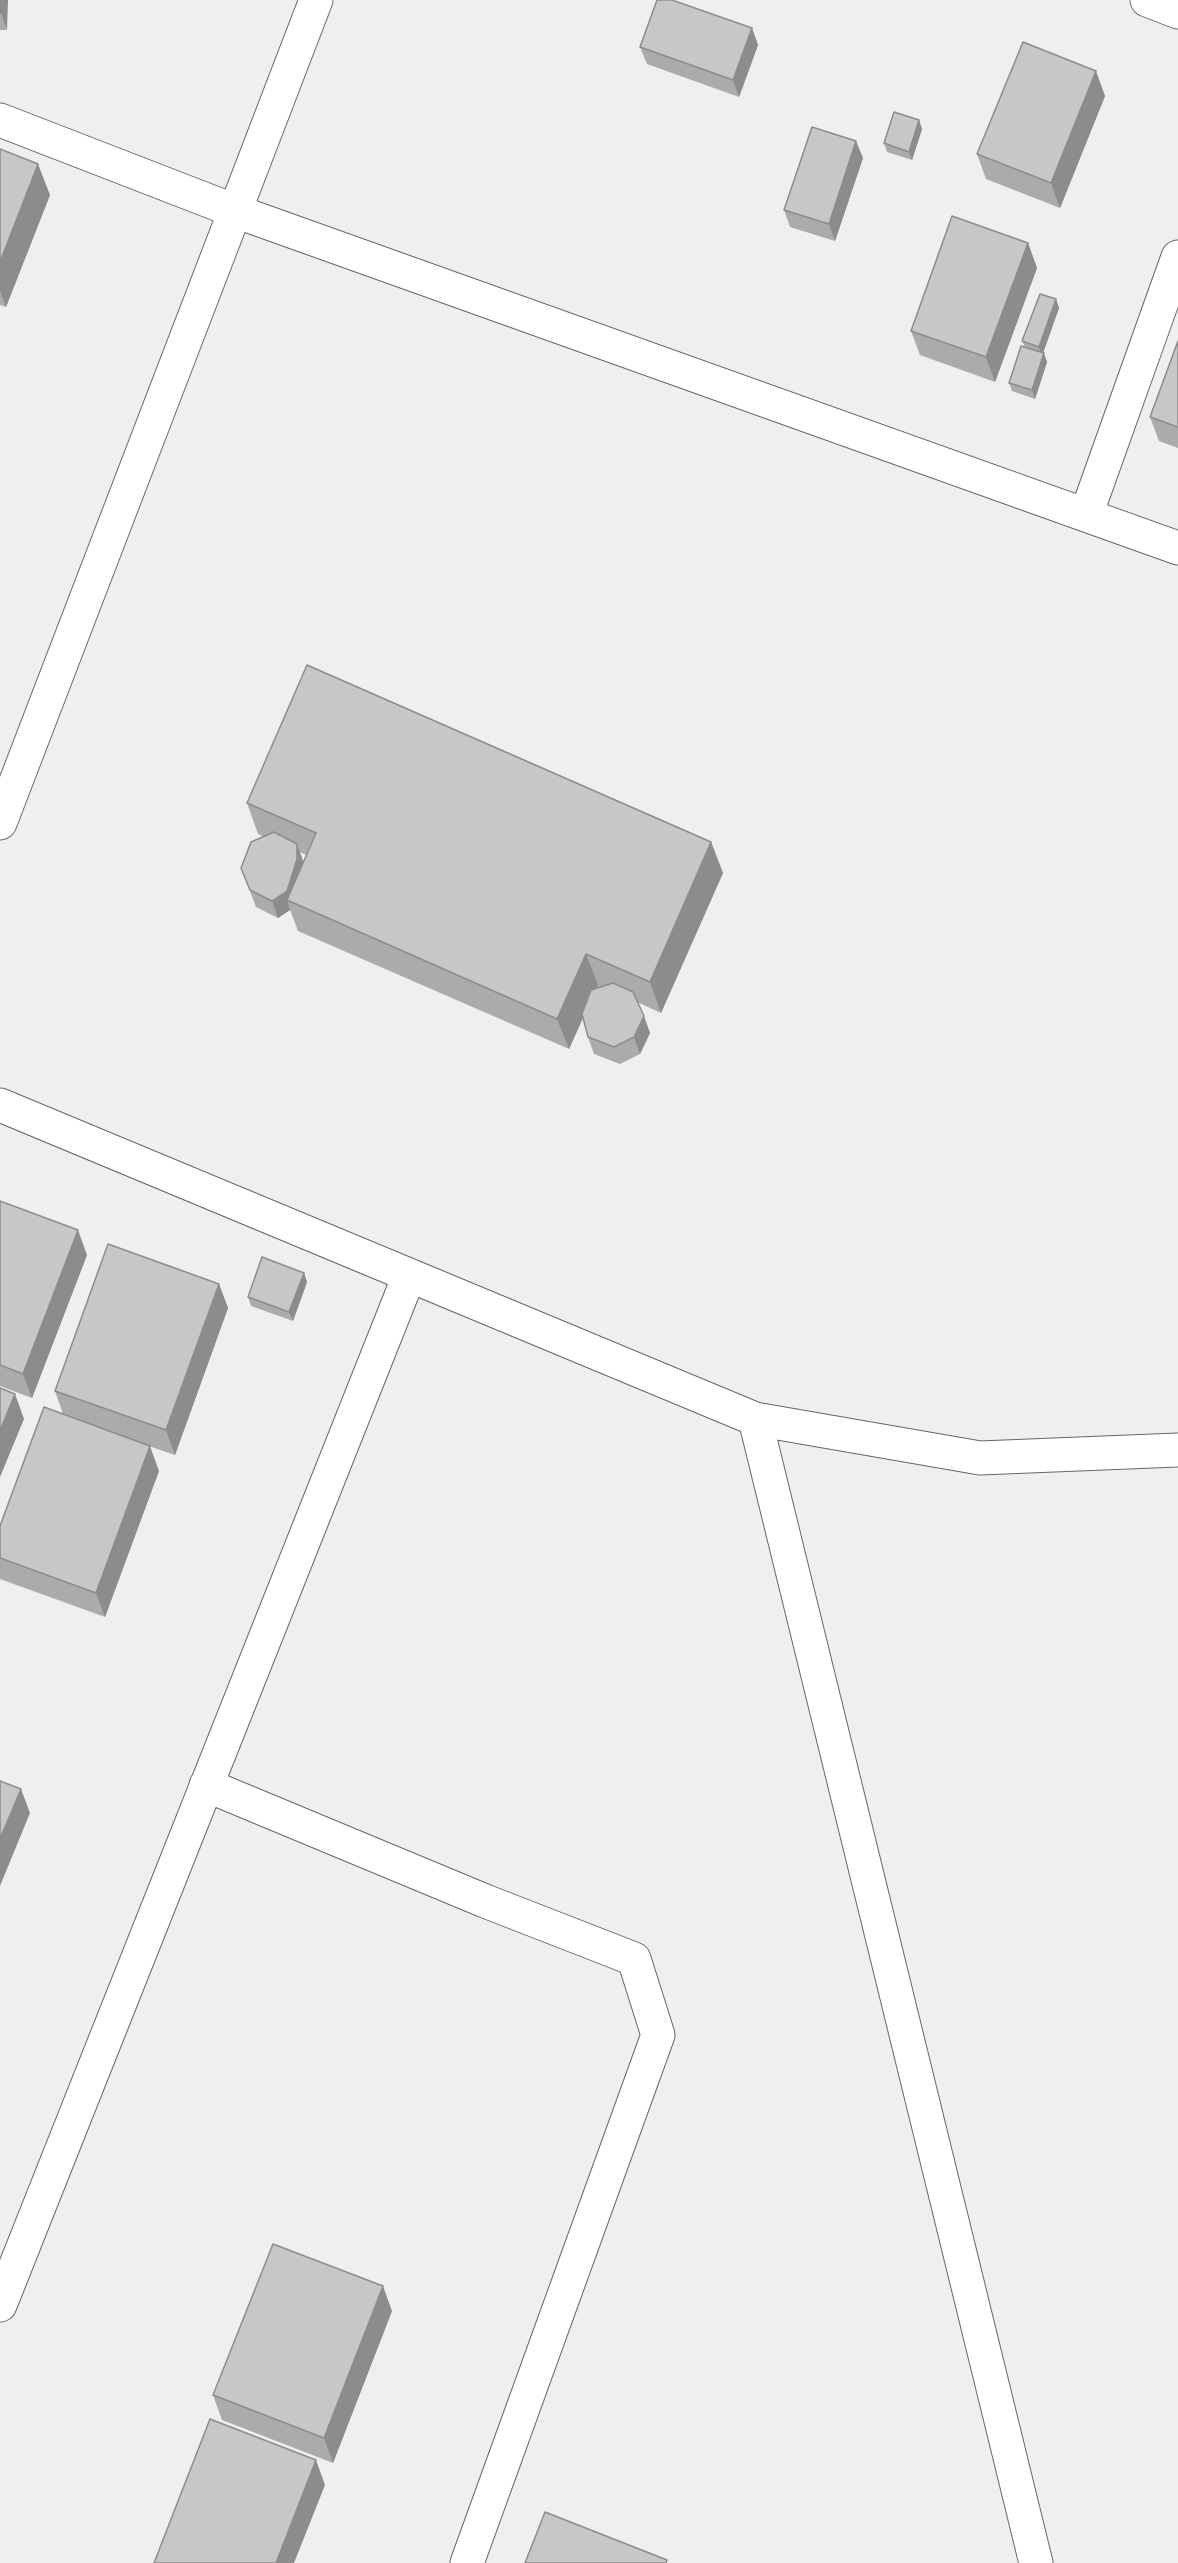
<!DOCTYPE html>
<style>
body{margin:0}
canvas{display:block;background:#f1eef2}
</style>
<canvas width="1178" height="2563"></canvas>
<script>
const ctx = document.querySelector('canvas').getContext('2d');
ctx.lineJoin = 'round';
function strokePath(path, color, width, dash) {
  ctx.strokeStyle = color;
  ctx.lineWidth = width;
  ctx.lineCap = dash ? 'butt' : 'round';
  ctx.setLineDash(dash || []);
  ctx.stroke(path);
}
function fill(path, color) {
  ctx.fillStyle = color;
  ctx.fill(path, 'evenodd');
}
const minor = new Path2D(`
 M1147,0L1178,12
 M0,120L235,211L1178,548
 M1086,515L1178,257
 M0,823L316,0
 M0,1105L755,1419L980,1458L1178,1450
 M755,1419L1036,2563
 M206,1785L485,1901L634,1959L658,2035L467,2563
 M0,2305L409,1276`);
const wall = new Path2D(`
 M0,0L7,30H0Z
 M752,28L758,45L739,97L647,64L640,47Z
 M1105,96L1060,208L986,179L977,154Z
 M919,120L922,129L912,160L887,152L884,143Z
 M0,149L50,195L6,307L0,305Z
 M863,158L835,241L790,227L784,210Z
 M1028,243L1037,268L995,382L920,355L911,331Z
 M1056,299L1059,308L1043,353L1047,362L1035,399L1012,391L1009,383L1025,347L1022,341Z
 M1178,341V448L1159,441L1150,417Z
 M247,803L711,842L723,873L661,1013L637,1002L650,1033L640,1054L620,1064L594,1054L588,1037L583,1017L569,1049L298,931L290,910L278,918L256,907L241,868L264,837L258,834ZM300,852L306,855L303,863V861Z
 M0,1201L87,1255L32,1398L0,1386Z
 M304,1273L307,1282L293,1321L251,1306L248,1297Z
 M219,1284L228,1308L175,1455L143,1444L159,1471L105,1617L0,1579V1526L63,1414L55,1391Z
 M392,2311L333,2463L222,2420L213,2395Z`);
const shadedWall = new Path2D(`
 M1,0H8L7,30L1,13Z
 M752,28L758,45L739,97L733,80Z
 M1096,71L1105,96L1060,208L1051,183Z
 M919,120L922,129L912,160L909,152Z
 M856,141L863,158L835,241L829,224Z
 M38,164L50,195L6,307L0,291V262Z
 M1028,243L1037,268L995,382L986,357Z
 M1056,299L1059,308L1042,356L1039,347Z
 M1044,353L1047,362L1035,399L1032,390Z
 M711,842L723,873L661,1013L650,982Z
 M297,844L303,861L304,876L287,900L290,910L278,918L272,901Z
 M586,954L598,985L569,1049L557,1019Z
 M644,1016L650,1033L640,1054L634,1037Z
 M78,1230L87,1255L32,1398L23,1374Z
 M304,1273L307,1282L293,1321L289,1312Z
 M219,1284L228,1308L175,1455L166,1430Z
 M15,1394L24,1419L0,1477V1431Z
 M150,1446L159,1471L105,1617L96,1593Z
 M21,1789L30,1813L0,1886V1839Z
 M383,2286L392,2311L333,2463L324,2438Z
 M316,2460L325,2485L294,2563H276Z`);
const building = new Path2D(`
 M0,0H1V13H0Z
 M657,0H672L752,28L733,80L640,47Z
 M1023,42L1096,71L1051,183L977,154Z
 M894,112L919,120L909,152L884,143Z
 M812,127L856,141L829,224L784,210Z
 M0,149L38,164L0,262Z
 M952,216L1028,243L986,357L911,331Z
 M1040,294L1056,299L1039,347L1022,341Z
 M1178,341V427L1150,417Z
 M1021,346L1044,353L1032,390L1009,383Z
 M307,665L711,842L650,982L586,954L557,1019L287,900L316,833L247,803Z
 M274,832L297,844V859L287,891L272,901L250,890L241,868L251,842Z
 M613,983L633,992L644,1016L634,1037L614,1047L588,1037L582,1014L591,990Z
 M0,1201L78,1230L23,1374L0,1365Z
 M108,1244L219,1284L166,1430L55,1391Z
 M262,1257L304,1273L289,1312L248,1297Z
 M0,1388L15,1394L0,1431Z
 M44,1407L150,1446L96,1593L0,1558V1526Z
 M0,1781L21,1789L0,1839Z
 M273,2244L383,2286L324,2438L213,2395Z
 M210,2419L316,2460L276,2563H154Z
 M545,2512L667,2560L666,2563H525Z`);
strokePath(minor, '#686669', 35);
strokePath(minor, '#fff', 33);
fill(wall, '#adaaae');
fill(shadedWall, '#8d8b8d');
fill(building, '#c9c6ca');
strokePath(building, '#8d8b8d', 1.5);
</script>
